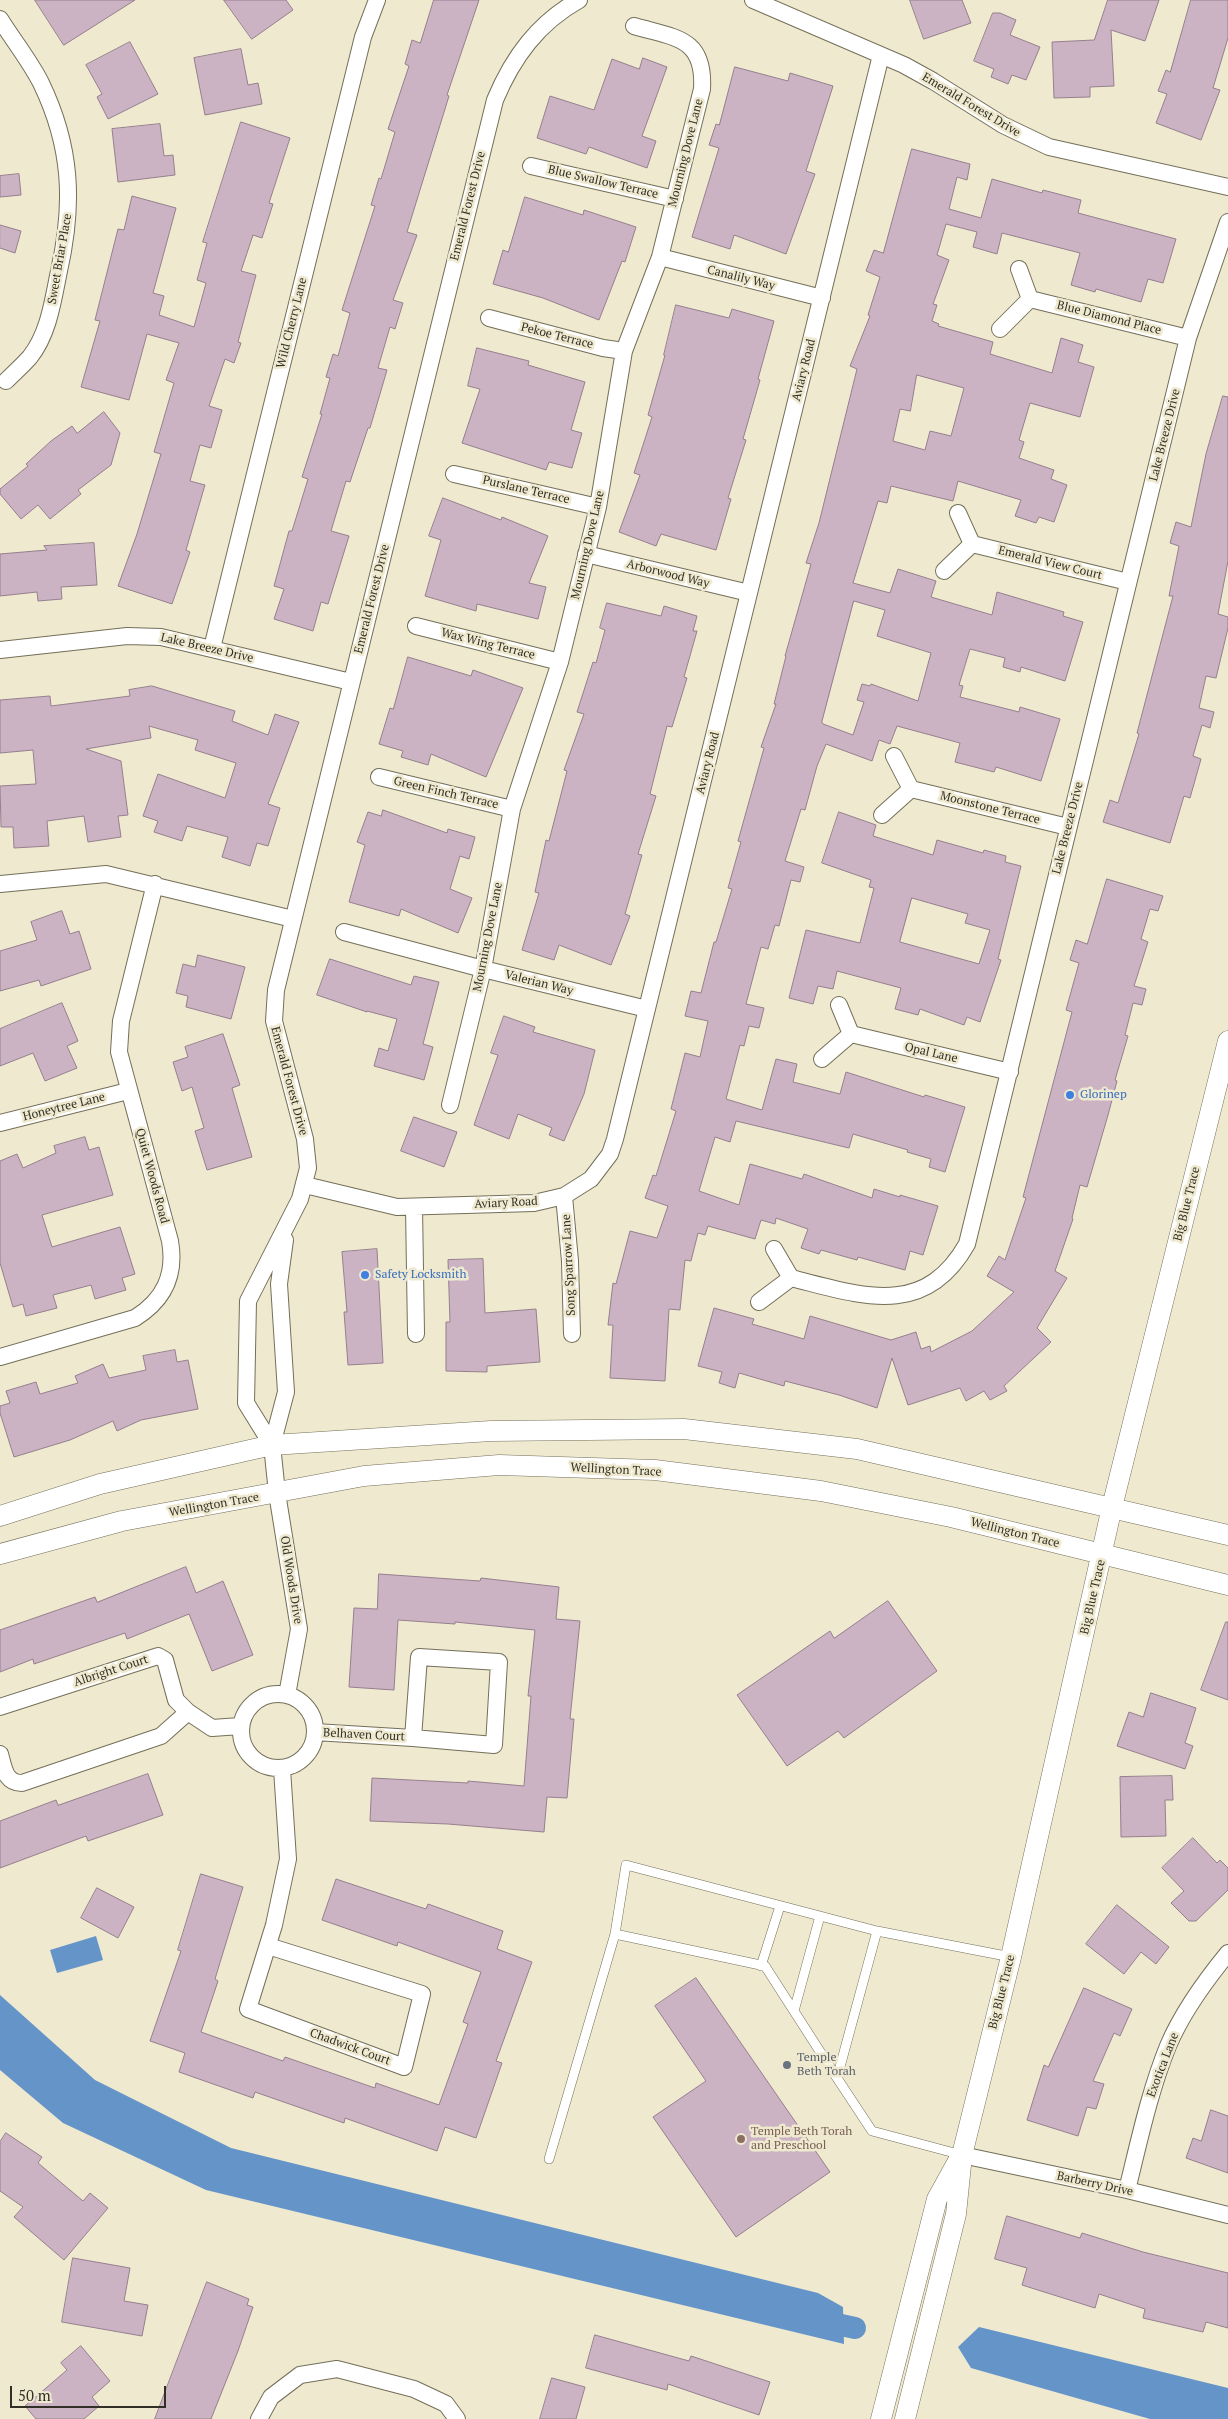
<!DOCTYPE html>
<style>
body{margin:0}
#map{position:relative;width:1228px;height:2419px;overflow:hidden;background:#eee9cf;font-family:"PT Serif",serif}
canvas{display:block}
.scale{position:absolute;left:10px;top:2386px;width:156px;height:22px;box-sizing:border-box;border:2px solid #323026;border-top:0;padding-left:6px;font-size:15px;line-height:18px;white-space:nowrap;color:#323026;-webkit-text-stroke:4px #eee9cf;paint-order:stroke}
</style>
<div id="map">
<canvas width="1228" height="2419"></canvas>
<div class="scale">50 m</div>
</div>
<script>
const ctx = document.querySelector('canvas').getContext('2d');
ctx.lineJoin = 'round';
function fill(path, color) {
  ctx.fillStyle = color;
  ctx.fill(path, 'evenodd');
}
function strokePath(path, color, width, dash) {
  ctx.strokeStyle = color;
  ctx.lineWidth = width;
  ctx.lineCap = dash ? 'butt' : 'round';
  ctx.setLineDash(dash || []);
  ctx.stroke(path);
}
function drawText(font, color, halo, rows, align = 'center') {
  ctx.font = font + ' "PT Serif",serif';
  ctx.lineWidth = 5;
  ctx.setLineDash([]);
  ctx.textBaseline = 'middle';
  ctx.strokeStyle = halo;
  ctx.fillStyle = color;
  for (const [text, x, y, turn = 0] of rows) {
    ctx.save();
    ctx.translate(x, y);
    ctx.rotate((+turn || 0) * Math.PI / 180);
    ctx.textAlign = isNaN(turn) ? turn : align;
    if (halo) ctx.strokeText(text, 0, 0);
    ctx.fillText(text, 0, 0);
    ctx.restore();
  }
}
const water = new Path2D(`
 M96,1936L103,1960L57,1973L50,1950Z
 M0,1995L95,2080L231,2148L818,2293L843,2307L844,2344L206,2190L63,2123L0,2070Z
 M979,2327L1228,2388V2419H1150L971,2368L958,2347Z`);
const canal = new Path2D(`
 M814,2319L855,2328`);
const building = new Path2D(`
 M35,0H135L64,45Z
 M224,0H286L293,10L252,39Z
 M434,0H479L447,95L449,96L407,232L417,235L393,300L403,303L395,329L390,327L378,368L387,370L370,428H368L350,482L346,481L331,531L349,536L328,604L321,602L313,631L274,619L284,589L274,586L289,531H292L308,479L302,477L322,414H320L330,378L326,377L333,354L338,356L350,313L342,310L375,206L371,205L379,178L381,179L395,132L388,129L409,66L405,64L412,40L420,43Z
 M910,0H962L971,23L924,39Z
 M1108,0H1159L1145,41L1111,30L1114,86L1090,87V97L1054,98L1052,42L1094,40Z
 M1191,0H1228V38L1213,88L1220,90L1201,140L1156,123L1167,94L1158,91L1166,70L1170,72Z
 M993,13H1000L1016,20L1010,35L1040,47L1026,80L1012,75L1008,84L991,77L994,69L974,61Z
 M130,42L158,94L108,119L97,97L102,94L86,65Z
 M241,49L248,85L258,83L262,104L205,115L194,58Z
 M643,58L667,67L642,136L656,141L647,168L589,147L586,154L537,138L550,96L594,110L612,59L639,69Z
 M735,67L788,81L790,73L833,86L806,171L815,174L786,254L734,235L730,249L692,237L719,148L709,145L716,124L719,125Z
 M241,122L290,138L269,203L273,204L262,238L253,235L241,271L256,275L238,342L241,343L234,363L225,359L209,406L222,410L211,448L200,445L190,481L205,485L186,550L190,552L172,604L118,586L137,534L161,454L154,452L174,383L166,380L179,343L147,334L129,400L81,387L100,321L95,320L118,229L124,230L132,196L176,208L153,293L164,296L159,315L194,327L206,283L197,280L207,243L203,242Z
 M160,124L164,156L173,155L175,175L118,182L112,129Z
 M912,149L970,164L967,180L957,177L949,209L981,218L992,179L1042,193L1043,190L1081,200L1078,213L1176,239L1163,283L1148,279L1141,302L1096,289L1095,292L1071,285L1080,253L1002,233L997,254L973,247L977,232L946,224L937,255L949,260L933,304L937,305L932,321L939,324L938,326L993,342L990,354L1052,373L1061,338L1083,345L1078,362L1094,367L1080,417L1030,403L1019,440L1024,442L1019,458L1054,470L1051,479L1067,485L1054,522L1039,517L1036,523L1015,516L1021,500L958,481L953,501L891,486L887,503L878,501L853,583L890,593L898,569L936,581L931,597L992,615L997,592L1064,612L1063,616L1083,622L1065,681L1021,667L1020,672L1003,667L1005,658L970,649L959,685L963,686L960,697L1019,712L1020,707L1060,719L1041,781L996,767L994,772L955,762L960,743L897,726L890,744L879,740L872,761L826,744L817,766L805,810L801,809L785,861L804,867L800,882L791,880L779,926L775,925L768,949L761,947L746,1004L764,1008L759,1028L749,1026L744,1046L740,1045L726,1099L762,1110L776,1059L797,1064L793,1082L840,1094L846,1072L924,1097L925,1095L965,1107L945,1172L929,1167L931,1159L907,1152L908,1150L853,1134L849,1148L736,1121L730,1142L715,1137L699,1191L739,1205L750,1164L802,1179L804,1174L872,1198L874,1189L900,1197V1195L938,1206L923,1255L910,1251L905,1270L858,1257L857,1260L821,1250L819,1254L801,1248L808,1229L776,1218L775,1224L761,1220L755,1239L708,1226L705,1235L698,1233L691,1261L685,1260L680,1310L669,1309L665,1381L610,1378L613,1325H608L613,1283L616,1284L630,1231L657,1238L668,1206L645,1198L653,1175L656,1176L676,1111L671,1109L685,1053L700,1057L708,1021L685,1016L691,991L701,993L714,942H716L732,889L728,888L741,842L738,841L764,748L761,747L776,704H774L786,656H785L811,564L806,563L819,523L857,369L850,366L870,316L868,315L880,277L866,271L874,250L883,253ZM917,375L964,388L951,436L930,431L925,450L893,441L900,409L910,411ZM854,601L885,610L877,636L931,653L918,701L871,684L870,686L862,684L857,700L864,702L853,735L823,724L822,722Z
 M19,174L21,195L0,197V176Z
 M525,197L583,215L584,210L636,227L625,262L622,261L599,320L543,298L493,284L503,250L508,252Z
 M0,225L21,231L15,253L0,248Z
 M676,305L729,318L732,309L774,321L758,379L760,380L743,439L746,440L728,498L731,499L716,550L661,534L656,546L619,532L640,475L634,473L652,417L648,415L665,355H664Z
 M477,348L529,361L528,365L585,382L571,430L582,433L572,468L549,462L546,470L462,443L480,389L468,386Z
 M1223,396L1228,397V561L1218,614L1228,617V628L1216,678L1206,676L1199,708L1214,712L1210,728L1202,725L1193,756L1201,759L1190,798L1184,796L1170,843L1103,822L1110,800L1118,803L1139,734L1137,733L1173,596H1169L1179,546L1170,543L1176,522L1191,527L1206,454Z
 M104,412L120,433L111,465L78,490L81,494L50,519L38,505L21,519L0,494V489L28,466L26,464L51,441L72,426L77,433Z
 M443,498L501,520L502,517L548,536L529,583L546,587L538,619L477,604L476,611L425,596L441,540L429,536Z
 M94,543L97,585L61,587L62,599L38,601L37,592L0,596V554L47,550L44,546Z
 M607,603L661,616L664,606L697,616L693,631H697L684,677L687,678L672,727L667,726L650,794L656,796L638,854L642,855L625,914L630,916L611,965L559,945L554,960L522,950L539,893L535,892L546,840L549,841L567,771L564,770L584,714L577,712L593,662L596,663L605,630L600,628Z
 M408,657L471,676L473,670L523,688L486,777L431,754L428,765L401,757L403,751L379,744L390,708L393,709Z
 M152,686L235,711L232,721L268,735L275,714L299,722L268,804L280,808L268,846L257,843L250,866L222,857L228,837L187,826L182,841L154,832L158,821L143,816L158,774L225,798L236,763L195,750L198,740L149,726L151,738L86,749L121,761L128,815L118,816L121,837L88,842L84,816L47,821L49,846L14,848L13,827H1L0,786L36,784L33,750L0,753V700L50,696L51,706L130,696L129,690Z
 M383,810L447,833L448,829L475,837L469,859L460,856L450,889L472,898L458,933L401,909L399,916L349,902L365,845L357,842L368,812L381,816Z
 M839,812L876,825L873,836L933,855L937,840L983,853L984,850L1006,856L1005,862L1021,866L998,959L1001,960L980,1022L967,1017L964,1025L920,1009L918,1015L895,1009L901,988L837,971L833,989L818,986L813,1004L789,998L806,930L860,943L874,888L869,887L871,880L822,863ZM912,898L968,914L965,923L990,930L979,964L900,942Z
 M1107,879L1163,896L1158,911L1150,909L1141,939L1148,942L1134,986L1146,989L1142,1005L1133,1003L1125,1035L1128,1036L1115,1080L1117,1081L1108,1115L1087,1187L1080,1185L1072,1218L1073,1219L1055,1271L1067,1278L1037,1328L1051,1342L1004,1386L1007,1391L990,1400L984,1391L966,1401L960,1388L908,1405L892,1358L877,1408L839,1395L785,1381L784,1386L739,1373L735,1388L719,1383L722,1372L698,1366L714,1308L754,1319L752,1324L804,1339L810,1316L891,1340L916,1332L921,1349L930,1346L931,1352L972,1331L1014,1292L987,1276L999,1256L1005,1260L1026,1198L1023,1197L1072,1012L1066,1010L1079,963L1070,960L1076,940L1087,944Z
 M62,911L70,934L79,931L91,969L41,986L39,980L0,991V951L37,940L31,922Z
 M198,955L245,967L231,1019L186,1007L188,996L176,993L183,964L195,967Z
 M330,959L411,985L414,976L439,982L423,1044L433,1047L424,1080L374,1066L379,1048L388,1051L397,1019L367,1011V1012L317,995Z
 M62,1003L78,1041L67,1046L77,1068L45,1081L33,1053L0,1066V1029Z
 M504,1016L535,1027L533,1032L595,1050L584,1094L564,1141L549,1135L552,1128L518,1114L509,1139L474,1125L498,1055L491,1053Z
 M223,1034L240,1085L232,1088L252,1157L207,1170L195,1131L204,1128L192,1087L182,1091L173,1062L188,1057L185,1047Z
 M414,1117L457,1132L444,1167L401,1151Z
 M85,1137L89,1150L99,1147L113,1195L42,1215L52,1247L120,1227L135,1274L122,1278L126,1290L95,1299L91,1285L53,1295L57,1308L26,1316L23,1304L13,1307L0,1263V1161L17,1154L23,1168L56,1153L54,1146Z
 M377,1249L383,1363L348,1365L344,1312H347L342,1252Z
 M483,1259L485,1313L536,1309L540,1362L487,1366V1372L446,1371V1322H450L448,1260Z
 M175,1350L177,1362L188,1360L198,1409L141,1420L117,1431L113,1421L70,1440L14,1457L0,1413V1406L10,1403L6,1391L36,1382L40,1394L78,1383L75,1376L103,1364L109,1378L146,1370L143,1356Z
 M186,1567L196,1593L223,1581L253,1655L212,1671L189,1614L127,1639L125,1633L34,1664L33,1659L0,1672V1630L95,1597L97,1602Z
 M379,1574L480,1581L481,1578L559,1587L556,1619L580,1621L570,1719H574L567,1798L547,1797L544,1832L448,1824L370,1821L372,1778L468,1783V1781L524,1786L531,1696H528L535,1630L455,1622V1624L398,1620L394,1690L349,1687L354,1608L377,1609Z
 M888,1601L937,1671L844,1738L838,1731L787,1766L737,1695L830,1631L834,1638Z
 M1226,1622H1228V1700L1201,1690Z
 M1151,1693L1196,1708L1185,1743L1193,1746L1185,1769L1117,1746L1129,1712L1143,1717Z
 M148,1774L163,1815L88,1841L86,1836L0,1868V1821L56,1800L58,1805Z
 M1172,1776L1173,1800H1165L1166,1836L1121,1837L1120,1777Z
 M1193,1838L1217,1863L1220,1860L1228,1868V1890L1196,1921H1189L1171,1903L1184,1891L1162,1868Z
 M201,1874L243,1887L215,1979L218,1981L201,2032L283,2061L285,2057L375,2088L376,2083L439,2105L468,2024L463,2022L481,1972L398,1942L397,1946L322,1920L336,1879L426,1909L428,1904L503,1931L497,1949L532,1962L496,2061L502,2063L476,2138L445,2127L437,2151L345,2118L344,2123L255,2092L253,2098L179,2072L185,2053L150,2041L181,1951L178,1950Z
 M97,1888L134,1907L118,1938L81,1918Z
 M1117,1905L1169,1947L1156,1964L1141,1952L1124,1974L1086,1944Z
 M696,1978L830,2172L736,2237L653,2117L706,2081L655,2006Z
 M1084,1988L1132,2009L1120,2036L1114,2033L1093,2081L1104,2084L1096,2109L1087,2107L1078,2136L1027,2120L1044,2065L1048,2067Z
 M1211,2110L1228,2116V2173L1186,2158L1193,2138L1201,2141Z
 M6,2133L42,2157L38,2163L83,2201L90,2193L108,2208L64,2260L14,2217L23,2207L0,2191V2142Z
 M1007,2216L1080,2238L1082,2233L1143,2252L1228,2273V2328L1206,2322L1203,2332L1143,2318L1145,2309L1099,2294L1095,2308L1022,2285L1027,2268L995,2259Z
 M73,2258L130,2268L124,2301L148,2305L142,2336L62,2322Z
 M207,2282L249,2299L247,2305L253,2307L238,2351L211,2419H155Z
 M595,2335L689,2361L691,2356L770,2382L759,2415L668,2384L667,2390L586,2368Z
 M81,2346L110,2381L92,2397L99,2406L84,2419H36L25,2406L67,2370L61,2363Z
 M552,2378L585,2387L576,2419H540Z`);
const service = new Path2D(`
 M615,1934L765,1966L837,2078
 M761,1966L780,1906
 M794,2011L820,1916
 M962,2155L872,2131L837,2078L877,1931L1011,1957
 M549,2159L615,1934L626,1865L877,1931`);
const minor = new Path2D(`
 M753,0L904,65L933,81L1003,125L1049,147L1228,187
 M0,19C13,40 30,61 41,83C72,147 74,204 59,271C53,300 49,333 30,357C23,365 14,373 6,381
 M531,166L675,199
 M660,257L822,298
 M1030,299L1188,338
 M489,318L603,348L624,351
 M1000,329L1030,299L1019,269
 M454,474L598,507
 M972,544L1128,582
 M586,554L749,593
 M944,571L972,544L958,513
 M416,626L560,662
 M212,648L363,37L377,0
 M0,650L127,636L161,637L351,682
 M379,777L512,809
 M911,789L1068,827
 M882,815L911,789L894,756
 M0,884L106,874L293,919
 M344,932L483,969L647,1009
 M851,1034L1010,1072
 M822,1059L851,1034L839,1005
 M450,1105L483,969L512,809L560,662L598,507L624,351L660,257L702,89C705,37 675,38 634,26
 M0,1123L128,1091
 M305,1185L397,1207L534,1203L564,1196L591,1179L610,1154L615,1139L881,55
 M564,1196L570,1261L572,1334
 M414,1207L416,1334
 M285,1240L279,1284L286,1392L272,1445L277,1493L299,1629L287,1695
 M791,1278C860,1295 924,1320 967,1244L1188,338L1228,222
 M759,1302L791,1278L774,1249
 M0,1357L135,1318C164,1300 176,1275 170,1241L119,1052L121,1021L155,884
 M272,1445L246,1403L248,1301L300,1199L308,1168L305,1139L274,1021L276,990L495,100C513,57 538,23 579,0
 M241 1731a37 37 0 1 1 74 0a37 37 0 1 1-74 0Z
 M0,1707L158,1656L165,1660L176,1700L188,1712L212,1728L240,1726
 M315,1732L413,1738L419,1657L499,1662L494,1745L413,1738
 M0,1754C4,1768 5,1783 22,1783L161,1736L188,1712
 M268,1946L422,1994L404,2067L248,2009L274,1925L288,1859L282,1769
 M962,2155L1127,2190L1228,2215
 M1127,2190C1139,2142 1149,2093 1168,2046C1182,2013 1205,1981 1228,1953
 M259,2419L271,2397L300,2375L337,2369L414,2389L446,2404L457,2419`);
const tertiary = new Path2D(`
 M0,1516L100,1484L272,1445L491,1431L684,1429L857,1449L1228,1535
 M0,1554L122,1521L364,1476L499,1465L655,1470L821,1491L951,1517L1228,1585
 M881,2419L937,2199L958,2161
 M905,2419L956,2214L962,2155L1011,1957L1112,1507L1228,1041`);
const markers = [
 [1070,1095,5,"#3f7fe0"],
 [365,1275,5,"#3f7fe0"],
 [787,2065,5,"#6b7280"],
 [741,2139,5,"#8d6e63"]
];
const streetNames = [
 ["Emerald Forest Drive",971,105,31],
 ["Mourning Dove Lane",686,153,-76],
 ["Blue Swallow Terrace",603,182,13],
 ["Emerald Forest Drive",468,206,-76],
 ["Sweet Briar Place",60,259,-80],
 ["Canalily Way",741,278,14],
 ["Blue Diamond Place",1109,318,14],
 ["Wild Cherry Lane",292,323,-76],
 ["Pekoe Terrace",557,336,14],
 ["Aviary Road",804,370,-76],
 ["Lake Breeze Drive",1165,435,-76],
 ["Purslane Terrace",526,490,13],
 ["Mourning Dove Lane",588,545,-77],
 ["Emerald View Court",1050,563,14],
 ["Arborwood Way",668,574,14],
 ["Emerald Forest Drive",372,599,-76],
 ["Wax Wing Terrace",488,644,14],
 ["Lake Breeze Drive",207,648,13],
 ["Aviary Road",708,763,-76],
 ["Green Finch Terrace",446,793,13],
 ["Moonstone Terrace",990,808,14],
 ["Lake Breeze Drive",1068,828,-76],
 ["Mourning Dove Lane",488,937,-79],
 ["Valerian Way",539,983,14],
 ["Opal Lane",931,1053,13],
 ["Emerald Forest Drive",289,1081,75],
 ["Honeytree Lane",64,1107,-14],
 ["Quiet Woods Road",152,1176,75],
 ["Aviary Road",506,1203,-3],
 ["Big Blue Trace",1187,1204,-76],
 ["Song Sparrow Lane",569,1265,-93],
 ["Wellington Trace",616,1470,3],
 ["Wellington Trace",214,1505,-10],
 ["Wellington Trace",1015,1533,14],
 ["Old Woods Drive",291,1580,81],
 ["Big Blue Trace",1093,1597,-77],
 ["Albright Court",111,1671,-18],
 ["Belhaven Court",364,1735,3],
 ["Big Blue Trace",1002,1992,-76],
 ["Chadwick Court",350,2047,20],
 ["Exotica Lane",1163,2065,-69],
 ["Barberry Drive",1095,2184,12]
];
const shopNames = [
 ["Glorinep",1080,1095],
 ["Safety Locksmith",375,1275]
];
const worshipNames = [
 ["Temple",797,2058],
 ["Beth Torah",797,2072]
];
const educationNames = [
 ["Temple Beth Torah",751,2132],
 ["and Preschool",751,2146]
];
fill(water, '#6594c9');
strokePath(canal, '#6594c9', 22);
fill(building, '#cbb3c3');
strokePath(building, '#957f8e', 1);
strokePath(service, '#746f58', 10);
strokePath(minor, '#746f58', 18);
strokePath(tertiary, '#746f58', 21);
strokePath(service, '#fff', 9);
strokePath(minor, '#fff', 16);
strokePath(tertiary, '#fff', 20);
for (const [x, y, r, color] of markers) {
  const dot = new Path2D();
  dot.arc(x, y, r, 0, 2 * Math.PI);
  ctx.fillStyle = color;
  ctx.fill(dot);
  strokePath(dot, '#eee9cf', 2);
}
drawText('12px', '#323026', '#eee9cf', streetNames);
drawText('12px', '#366cbe', '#eee9cf', shopNames, 'left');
drawText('12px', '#5b616d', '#eee9cf', worshipNames, 'left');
drawText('12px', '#785e54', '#eee9cf', educationNames, 'left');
</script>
